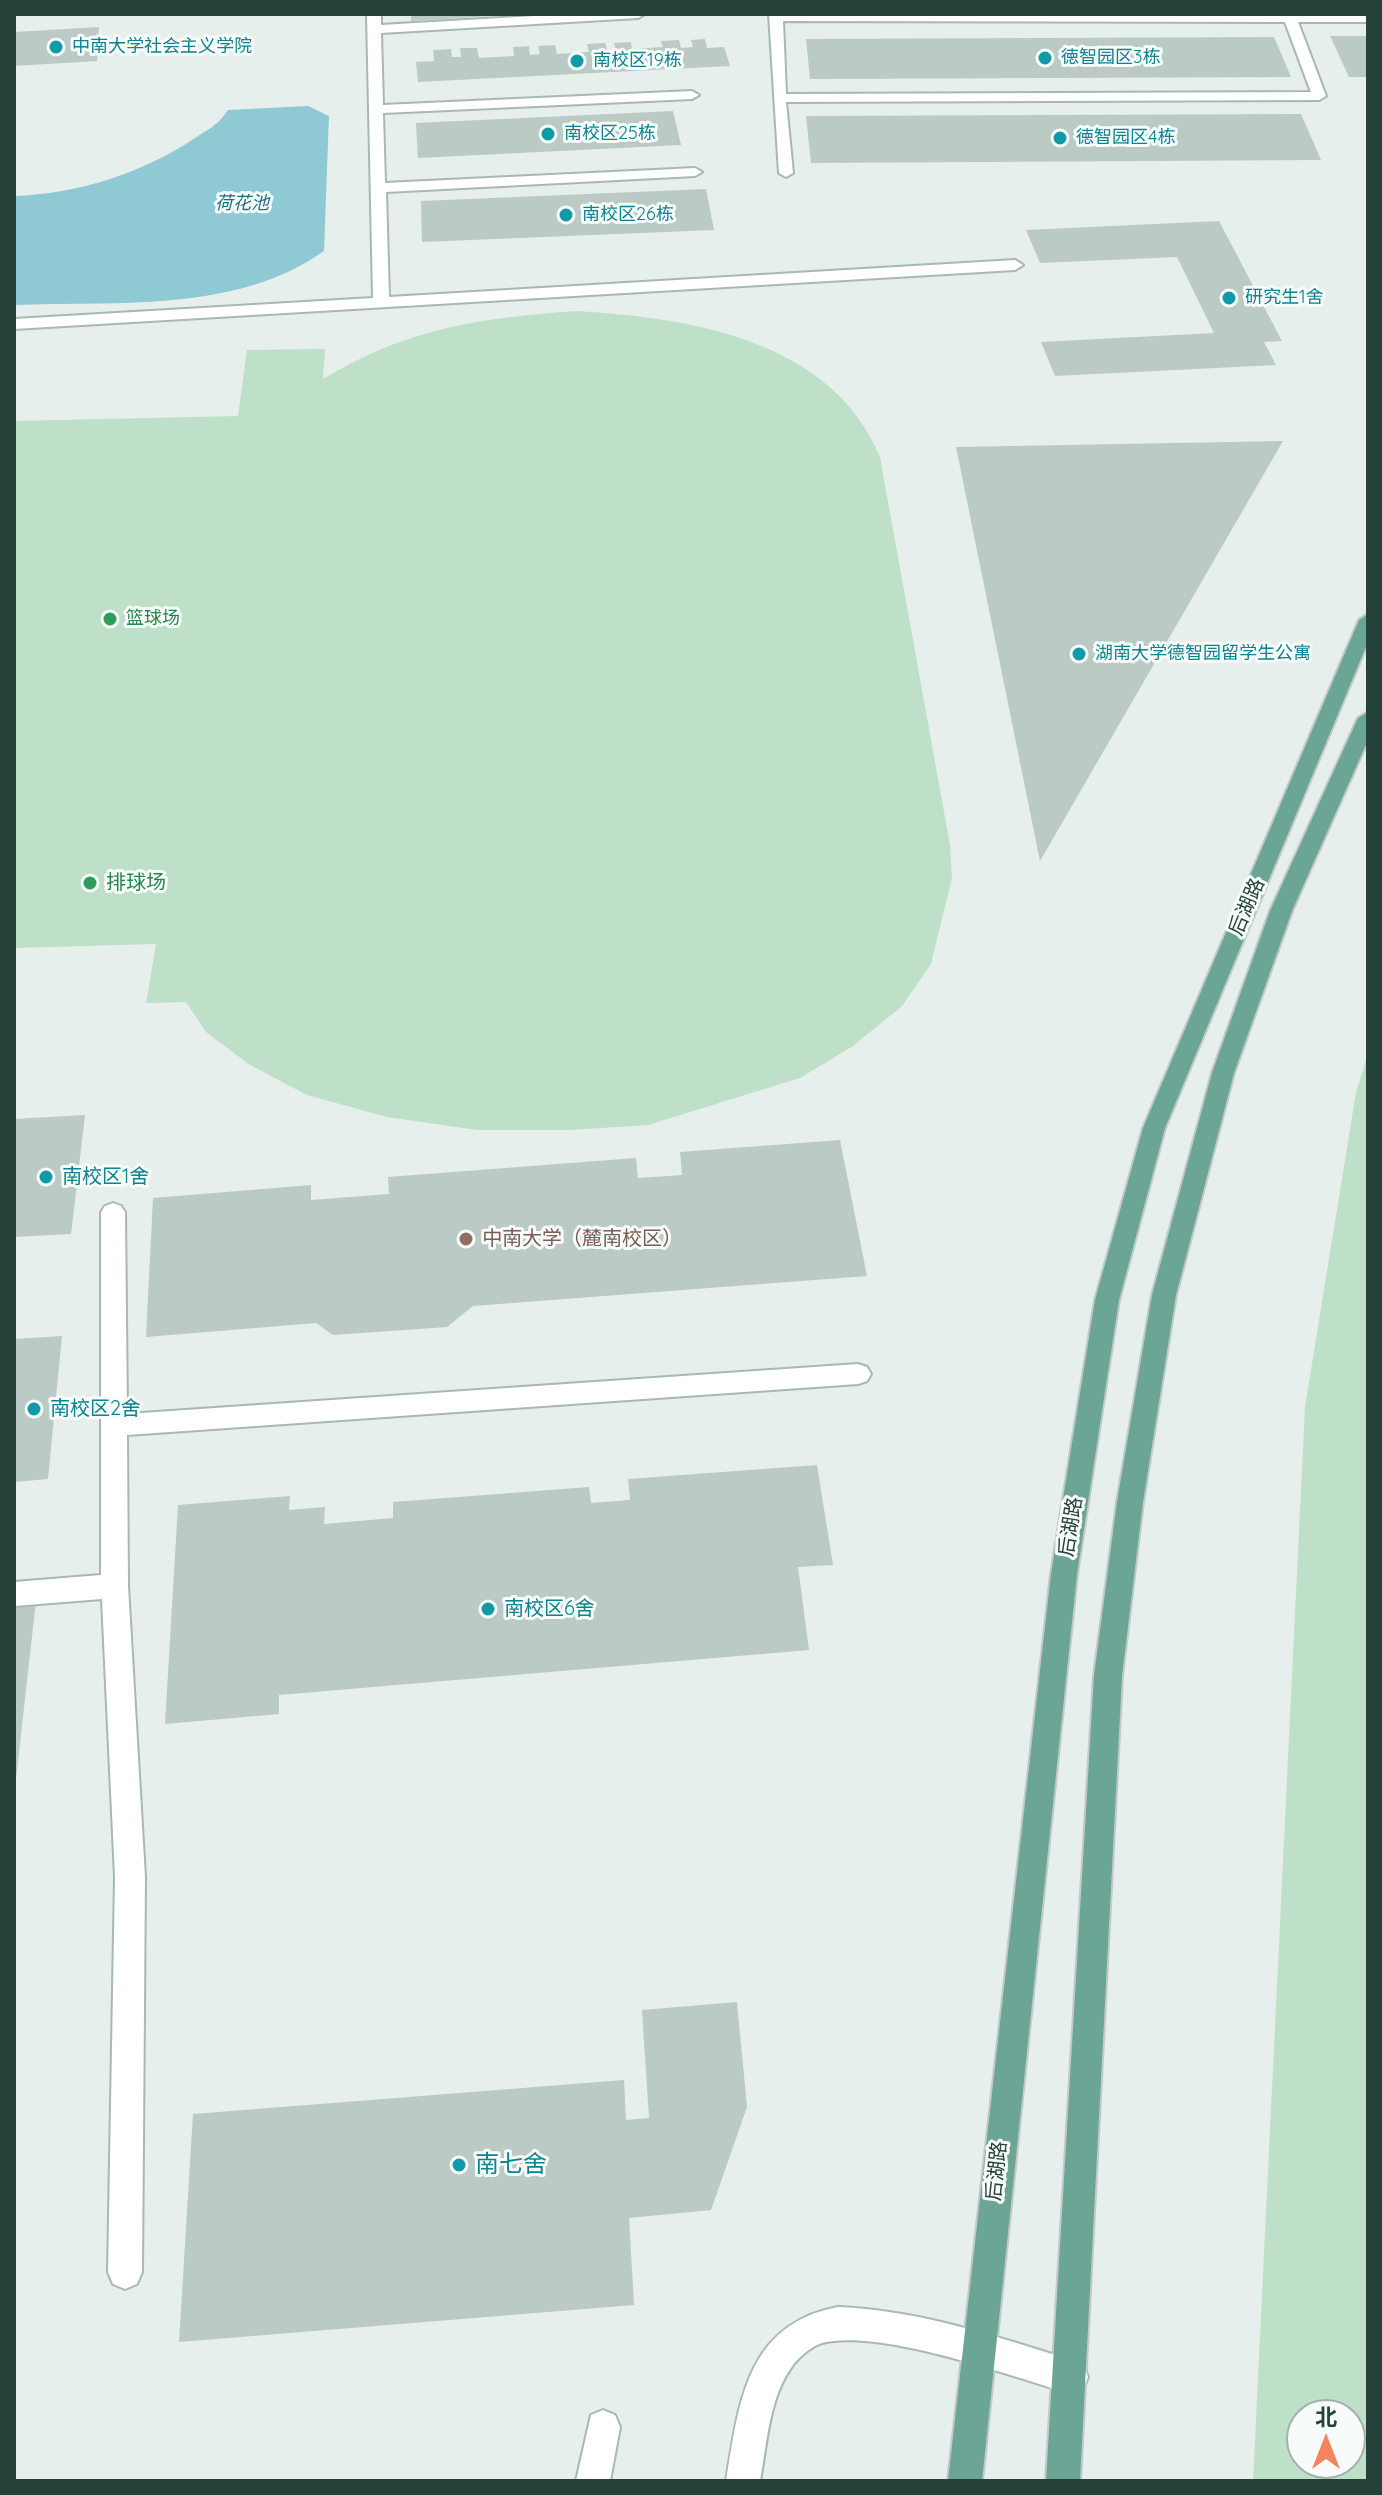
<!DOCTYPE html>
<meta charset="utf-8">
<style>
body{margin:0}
#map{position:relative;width:1382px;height:2495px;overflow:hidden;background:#e6efeb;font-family:Quicksand,"Noto Sans SC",sans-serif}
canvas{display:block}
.frame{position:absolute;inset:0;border:16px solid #24423a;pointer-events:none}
.north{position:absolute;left:1286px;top:2399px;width:80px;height:80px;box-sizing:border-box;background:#f7fbf9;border:2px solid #a3b1ad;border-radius:50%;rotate:0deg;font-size:22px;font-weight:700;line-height:32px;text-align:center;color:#24423a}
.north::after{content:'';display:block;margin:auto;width:28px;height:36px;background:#f4845f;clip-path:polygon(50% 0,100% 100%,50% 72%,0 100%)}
</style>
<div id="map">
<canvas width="1382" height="2495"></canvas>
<div class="frame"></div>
<div class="north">北</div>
</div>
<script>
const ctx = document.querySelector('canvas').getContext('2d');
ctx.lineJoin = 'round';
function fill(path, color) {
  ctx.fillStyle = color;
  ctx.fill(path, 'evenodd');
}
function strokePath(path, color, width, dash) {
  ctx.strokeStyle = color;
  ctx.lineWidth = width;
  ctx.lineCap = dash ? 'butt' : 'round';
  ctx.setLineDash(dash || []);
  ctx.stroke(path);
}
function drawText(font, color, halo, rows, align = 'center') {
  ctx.font = font + ' Quicksand,"Noto Sans SC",sans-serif';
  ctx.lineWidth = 6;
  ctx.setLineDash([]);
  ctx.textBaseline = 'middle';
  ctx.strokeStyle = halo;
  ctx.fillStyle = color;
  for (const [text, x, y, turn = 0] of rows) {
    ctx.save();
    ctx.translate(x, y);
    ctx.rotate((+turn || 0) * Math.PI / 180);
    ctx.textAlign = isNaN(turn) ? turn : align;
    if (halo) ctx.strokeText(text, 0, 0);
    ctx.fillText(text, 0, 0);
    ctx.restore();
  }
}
const green = new Path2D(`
 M577,311C690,318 831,339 880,457L950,845L952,878L931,964L902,1006L853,1046L800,1078L648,1125L570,1130H477L387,1117L307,1095L250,1065L206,1032L186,1002L146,1003L156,944L14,948V421L238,416L247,350L325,349L323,379C407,328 480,318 577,311Z
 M1368,1054V2481H1253L1305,1407L1356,1092ZM1350,2415V2463H1302V2415Z`);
const water = new Path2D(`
 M308,106L329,116L324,251C237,313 117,301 14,305V196C77,194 143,173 195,138C209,129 219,124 228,110Z`);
const building = new Path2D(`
 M411,14H493V16L411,21Z
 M99,27L97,61L14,66V32Z
 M1330,36H1368V77H1349Z
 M1274,37L1291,77L810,79L806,39Z
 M705,39L707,48L724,47L730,66L418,82L416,62L434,61L433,50L451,49L452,57H461L460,48H477L479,58L514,56L513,47L529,46L530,55L540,54L538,46L555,45L557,54L589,52L587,44L605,43L607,50H616L614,43L631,42L632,49L663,47L661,41L679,40L681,48L693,47L691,40Z
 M673,111L681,145L418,158L416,123Z
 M1301,114L1321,160L811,163L806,116Z
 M706,189L714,230L422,242L421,201Z
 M1219,221L1282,341L1264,342L1276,365L1055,376L1041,342L1214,333L1177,257L1040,263L1026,230Z
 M1283,441L1040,861L956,447Z
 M85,1115L71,1234L14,1237V1119Z
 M840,1140L867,1276L473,1306L447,1327L333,1335L316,1323L146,1337L153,1198L311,1185V1200L389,1194L388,1177L636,1158L638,1178L682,1175L680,1152Z
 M62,1336L48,1479L14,1482V1339Z
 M817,1465L833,1565L798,1567L809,1650L279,1695V1714L165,1724L178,1505L290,1496L289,1510L325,1507L324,1524L393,1518V1502L589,1487L591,1503L630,1500L628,1479Z
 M36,1601L16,1779H14V1602Z
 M737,2002L747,2107L711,2210L629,2218L634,2305L179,2342L193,2114L624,2080L626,2120L649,2118L642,2010Z`);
const minor = new Path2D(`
 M367,14H381V25L569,14H645L638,18L381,33L383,105L692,91L699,95L692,99L383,113L385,183L695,168L702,172L695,176L386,192L389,297L1015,260L1023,265L1015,270L14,329V319L373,298Z
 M769,14H1368V22H1298L1326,96L1319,100L786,102L793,173L786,177L779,173ZM783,21L1285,22L1311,92L786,94Z
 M113,1203L121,1206L125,1212L127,1414L858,1364L867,1367L871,1374L867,1381L858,1384L127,1435L128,1586L145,1877L142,2272L137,2284L125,2289L113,2284L108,2272L115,1877L102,1599L14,1606V1582L101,1575V1212L105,1206Z
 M838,2307C918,2310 995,2336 1071,2360L1083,2365L1088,2377L1083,2389L1071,2394C1012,2376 879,2328 822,2343C812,2346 800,2356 793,2365C769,2397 767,2443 760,2481H726C739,2403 746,2324 838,2307Z
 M603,2410L615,2415L620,2427L610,2481H576L591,2415Z`);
const major = new Path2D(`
 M1368,614V642L1165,1128L1119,1300L1077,1574L982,2481H948L1051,1574L1095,1300L1143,1128L1359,620Z
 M1368,712V740L1292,911L1234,1073L1176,1295L1143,1502L1122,1676L1080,2481H1046L1094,1676L1117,1502L1152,1295L1212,1073L1270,911L1358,718Z`);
const markers = [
 [56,47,8,"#0f9aa8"],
 [1045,58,8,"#0f9aa8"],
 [577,61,8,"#0f9aa8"],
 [548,134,8,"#0f9aa8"],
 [1060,138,8,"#0f9aa8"],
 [566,215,8,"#0f9aa8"],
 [1229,298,8,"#0f9aa8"],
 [110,619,8,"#2e9e5b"],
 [1079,654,8,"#0f9aa8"],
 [90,883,8,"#2e9e5b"],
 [46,1177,8,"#0f9aa8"],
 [466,1239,8,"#8d6e63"],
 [34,1409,8,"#0f9aa8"],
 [488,1609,8,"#0f9aa8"],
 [459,2165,8,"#0f9aa8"]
];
const farCulturenames = [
 ["中南大学社会主义学院",72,47],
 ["徳智园区3栋",1061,58],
 ["南校区19栋",593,61],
 ["南校区25栋",564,134],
 ["徳智园区4栋",1076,138],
 ["南校区26栋",582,215],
 ["研究生1舍",1245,298],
 ["湖南大学德智园留学生公寓",1095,654]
];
const farWaternames = [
 ["荷花池",242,204]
];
const farLeisurenames = [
 ["篮球场",126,619]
];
const leisureNames = [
 ["排球场",106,883]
];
const streetNames = [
 ["后湖路",1247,907,-67],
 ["后湖路",1071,1527,-81],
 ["后湖路",997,2171,-84]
];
const cultureNames = [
 ["南校区1舍",62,1177],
 ["南校区2舍",50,1409],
 ["南校区6舍",504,1609]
];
const educationNames = [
 ["中南大学（麓南校区）",482,1239]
];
const nearCulturenames = [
 ["南七舍",475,2165]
];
fill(green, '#bfe0c8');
fill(water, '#8ec9d4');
fill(building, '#bbcac4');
strokePath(minor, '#a8b8b2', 4);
strokePath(major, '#c2cac8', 4);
fill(minor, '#fff');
fill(major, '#6aa596');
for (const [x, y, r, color] of markers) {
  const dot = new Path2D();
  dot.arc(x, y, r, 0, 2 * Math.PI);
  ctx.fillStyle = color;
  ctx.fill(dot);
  strokePath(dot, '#f7fbf9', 3);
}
drawText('18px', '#0d838f', '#f7fbf9', farCulturenames, 'left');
drawText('italic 18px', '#1c6f80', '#f7fbf9', farWaternames);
drawText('18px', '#27864d', '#f7fbf9', farLeisurenames, 'left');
drawText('20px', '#27864d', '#f7fbf9', leisureNames, 'left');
drawText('20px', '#24423a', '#f7fbf9', streetNames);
drawText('20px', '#0d838f', '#f7fbf9', cultureNames, 'left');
drawText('20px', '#785e54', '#f7fbf9', educationNames, 'left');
drawText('24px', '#0d838f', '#f7fbf9', nearCulturenames, 'left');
</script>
